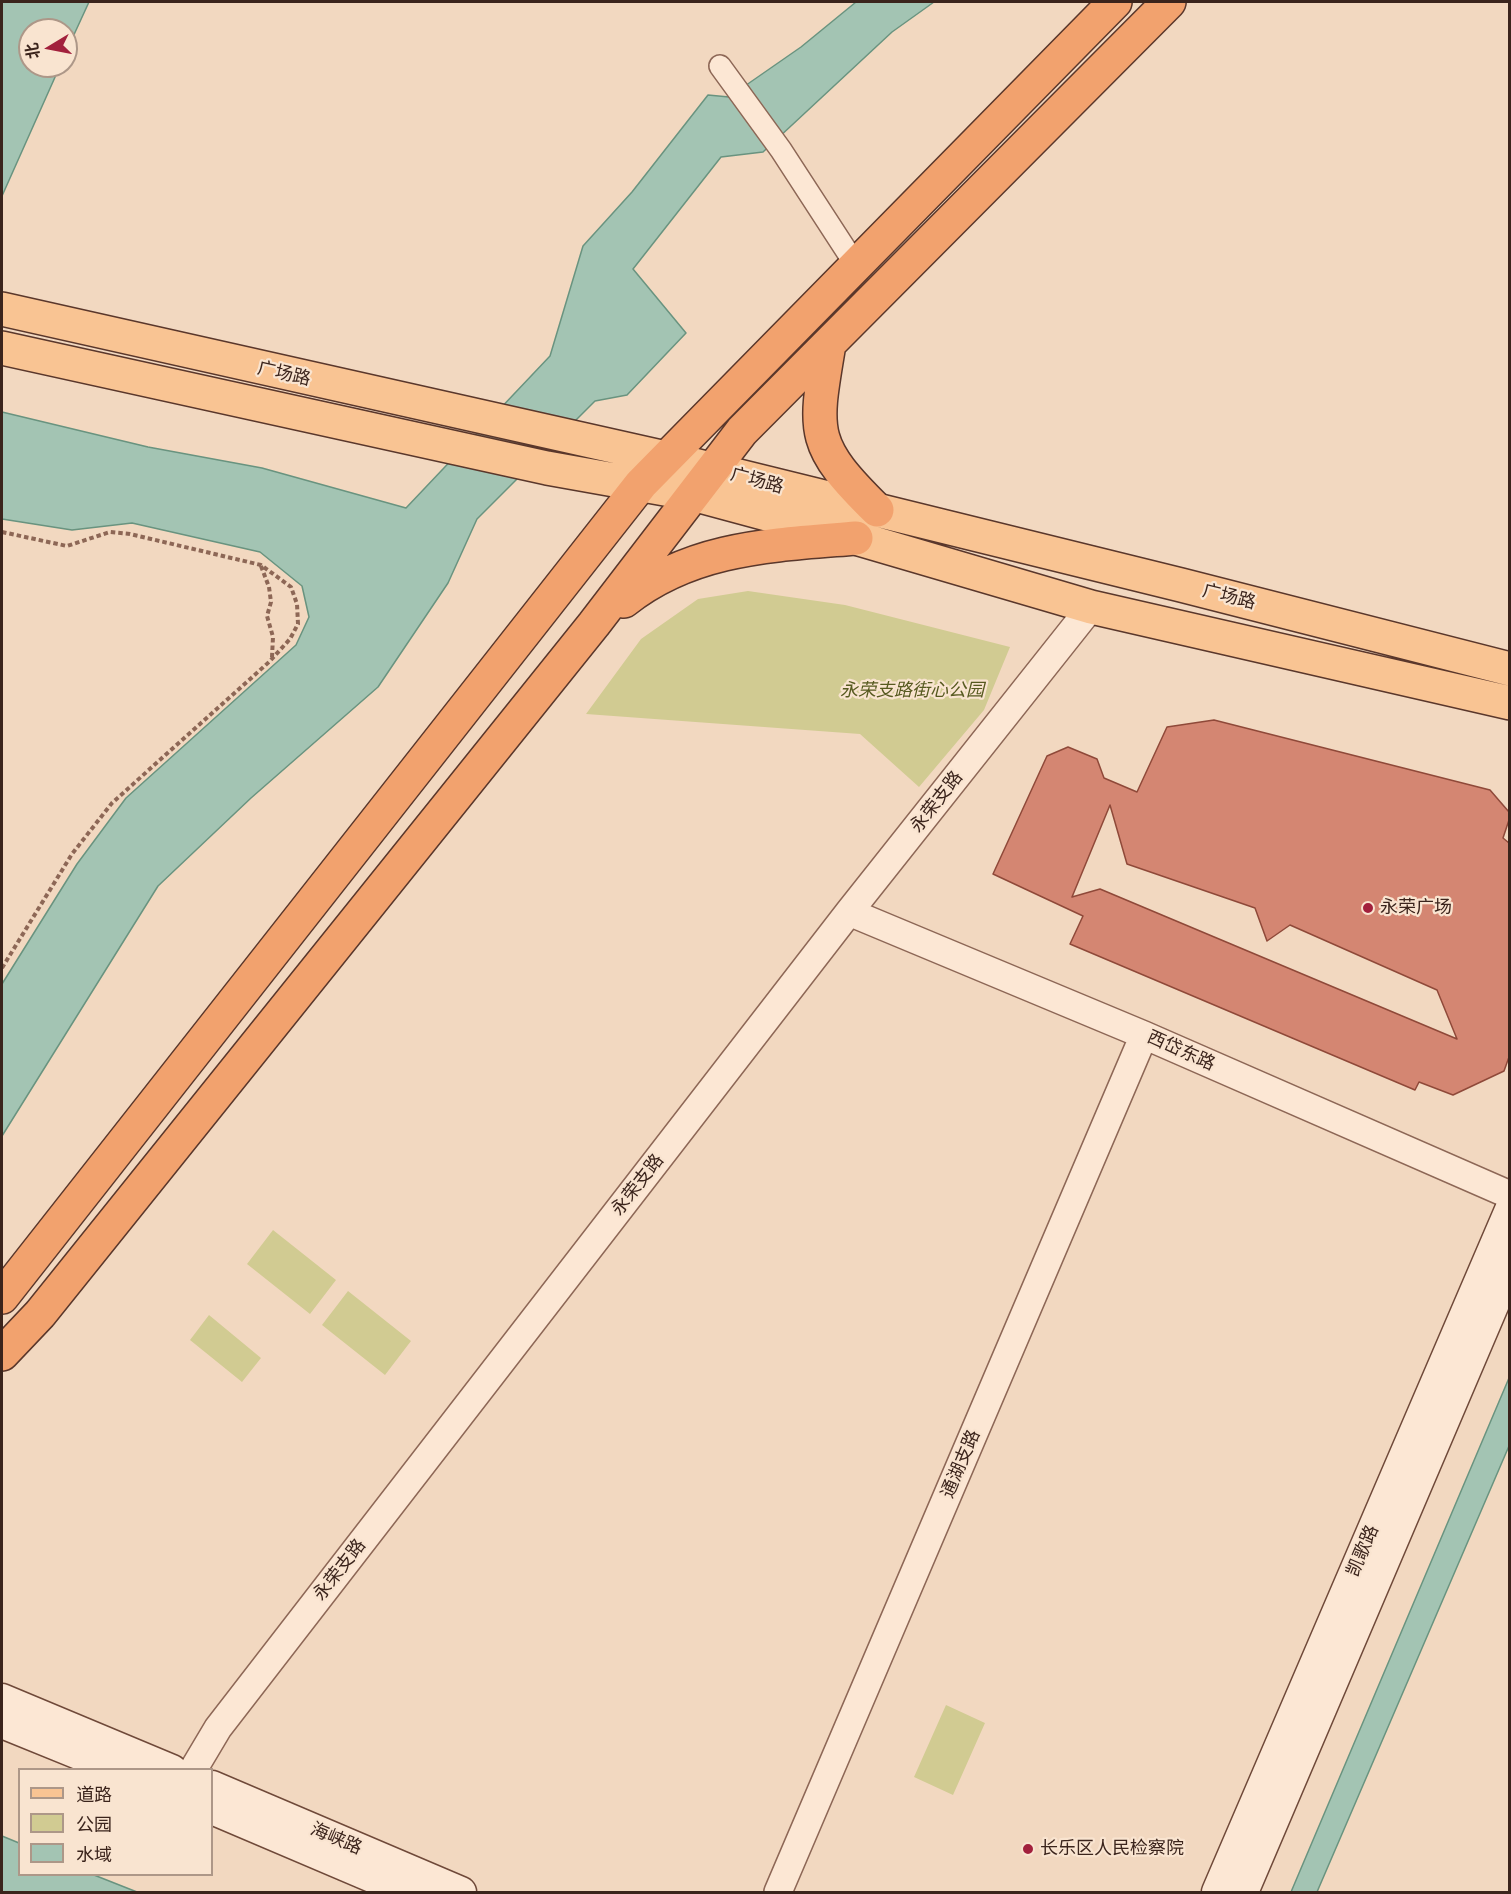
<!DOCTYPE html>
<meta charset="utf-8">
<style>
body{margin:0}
#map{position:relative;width:1511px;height:1894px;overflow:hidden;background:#f2d8c0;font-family:"Noto Serif","Noto Sans SC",serif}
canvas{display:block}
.frame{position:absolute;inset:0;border:3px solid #3b241c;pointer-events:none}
.legend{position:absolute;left:18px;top:1768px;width:195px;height:108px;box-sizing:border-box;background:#f9e4d0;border:2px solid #ad9788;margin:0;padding:8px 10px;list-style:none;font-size:18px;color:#3b241c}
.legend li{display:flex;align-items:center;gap:12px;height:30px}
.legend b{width:30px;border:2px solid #ad9788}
.north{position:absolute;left:18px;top:18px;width:60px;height:60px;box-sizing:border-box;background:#f9e4d0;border:2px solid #ad9788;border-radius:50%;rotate:260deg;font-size:16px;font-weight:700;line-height:24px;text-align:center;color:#3b241c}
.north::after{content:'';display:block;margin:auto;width:21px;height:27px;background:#a2203c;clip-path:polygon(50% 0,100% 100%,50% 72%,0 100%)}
</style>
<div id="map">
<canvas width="1511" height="1894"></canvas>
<div class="frame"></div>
<ul class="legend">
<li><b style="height:8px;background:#f9c493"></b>道路</li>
<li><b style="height:16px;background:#d1cb92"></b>公园</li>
<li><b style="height:16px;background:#a3c4b3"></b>水域</li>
</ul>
<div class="north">北</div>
</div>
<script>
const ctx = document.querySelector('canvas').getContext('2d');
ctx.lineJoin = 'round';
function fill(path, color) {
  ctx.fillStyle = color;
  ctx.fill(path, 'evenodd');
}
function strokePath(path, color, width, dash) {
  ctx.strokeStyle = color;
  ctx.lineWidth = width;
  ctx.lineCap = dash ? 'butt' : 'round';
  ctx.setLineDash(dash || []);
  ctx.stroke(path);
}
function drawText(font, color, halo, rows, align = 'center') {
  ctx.font = font + ' "Noto Serif","Noto Sans SC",serif';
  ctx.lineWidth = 4.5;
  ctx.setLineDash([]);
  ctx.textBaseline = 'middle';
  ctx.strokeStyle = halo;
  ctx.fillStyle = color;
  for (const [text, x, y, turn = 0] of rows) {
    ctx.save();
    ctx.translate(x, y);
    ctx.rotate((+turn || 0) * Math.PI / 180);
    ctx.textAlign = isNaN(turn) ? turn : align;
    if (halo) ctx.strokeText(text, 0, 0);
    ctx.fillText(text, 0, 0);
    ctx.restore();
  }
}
const green = new Path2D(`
 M748,591L845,605L1010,647L984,710L919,787L860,734L586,714L641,639L698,599Z
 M273,1230L336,1280L310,1314L247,1264Z
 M348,1291L411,1341L385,1375L322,1325Z
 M209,1315L261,1358L242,1382L190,1340Z
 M946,1705L985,1723L953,1795L914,1777Z`);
const water = new Path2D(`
 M2,2H89L66,52V30H30V66H60L2,196Z
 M856,2H934L892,32L763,152L721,157L633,269L686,333L627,395L595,401L477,519L448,583L378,687L251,798L158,886L2,1136V984L77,864L126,798L296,645L309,617L302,586L260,552L132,523L72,530L2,519V412L148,447L262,468L406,508L550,356L583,246L632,192L708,95L729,97L801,47Z
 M1509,1378V1446L1317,1892H1291Z
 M2,1836L19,1843L20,1874L94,1875L137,1892H2Z`);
const building = new Path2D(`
 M1214,720L1490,790L1509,812V820L1503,838L1509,843V1057L1504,1071L1453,1095L1419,1082L1415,1090L1070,944L1083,916L993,874L1047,756L1068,747L1097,759L1104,778L1137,792L1167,727ZM1110,805L1127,864L1255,908L1267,941L1290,925L1437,990L1457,1039L1100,889L1072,897Z`);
const path = new Path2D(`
 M2,532L67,546L110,532L130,534L261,565L291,587L297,604L298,624L290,639L269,662L112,803L72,854L2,968
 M261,566L269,587L271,602L267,616L273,637L272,657`);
const minor = new Path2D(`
 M720,66L781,150L857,267`);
const tertiary = new Path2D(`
 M849,912L1144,1035L1510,1195
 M193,1770L218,1728L849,912L1091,607
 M778,1892L1144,1035`);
const secondary = new Path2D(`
 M2,1699L172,1770
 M2,1723L118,1770
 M212,1786L461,1892
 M212,1809L407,1892
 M1217,1892L1510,1210
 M1243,1892L1510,1266`);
const primary = new Path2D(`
 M2,309L666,458L1181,585L1510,669
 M2,348L547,468L693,494L856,538L1091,607L1510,703`);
const trunk = new Path2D(`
 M829,344C814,433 810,444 877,510
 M624,601C692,547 772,545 856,538
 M2,1297L641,484L1115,2
 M2,1354L40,1314L594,624L742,431L1169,2`);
const markers = [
 [1368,908,6,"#a2203c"],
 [1028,1849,6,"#a2203c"]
];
const streetNames = [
 ["广场路",284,374,13],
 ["广场路",757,481,15],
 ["广场路",1229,597,14],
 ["永荣支路",937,802,-52],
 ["西岱东路",1181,1051,24],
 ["永荣支路",638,1185,-52],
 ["通湖支路",961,1464,-67],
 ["凯歌路",1363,1551,-67],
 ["永荣支路",340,1570,-52],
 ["海峡路",336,1839,23]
];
const parkNames = [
 ["永荣支路街心公园",912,691]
];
const poiNames = [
 ["永荣广场",1380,908],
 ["长乐区人民检察院",1040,1849]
];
fill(green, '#d1cb92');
fill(water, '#a3c4b3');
strokePath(water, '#69937f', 1.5);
fill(building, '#d48672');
strokePath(building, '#8f4939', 1.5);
strokePath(minor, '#8d6756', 24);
strokePath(tertiary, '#8d6756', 30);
strokePath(secondary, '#6f4939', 33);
strokePath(primary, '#5a372b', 36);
strokePath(trunk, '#5a372b', 36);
strokePath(path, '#8d6756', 4, [4.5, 3]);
strokePath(minor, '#fce7d4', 21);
strokePath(tertiary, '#fce7d4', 27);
strokePath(secondary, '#fce7d4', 30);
strokePath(primary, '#f9c493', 33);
strokePath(trunk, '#f2a26e', 33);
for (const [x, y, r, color] of markers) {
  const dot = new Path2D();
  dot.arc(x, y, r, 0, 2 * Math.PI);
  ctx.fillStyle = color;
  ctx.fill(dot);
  strokePath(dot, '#f9e4d0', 2);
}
drawText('18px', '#3b241c', '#f9e4d0', streetNames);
drawText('italic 18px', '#575a20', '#f9e4d0', parkNames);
drawText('18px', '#3b241c', '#f9e4d0', poiNames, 'left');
</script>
